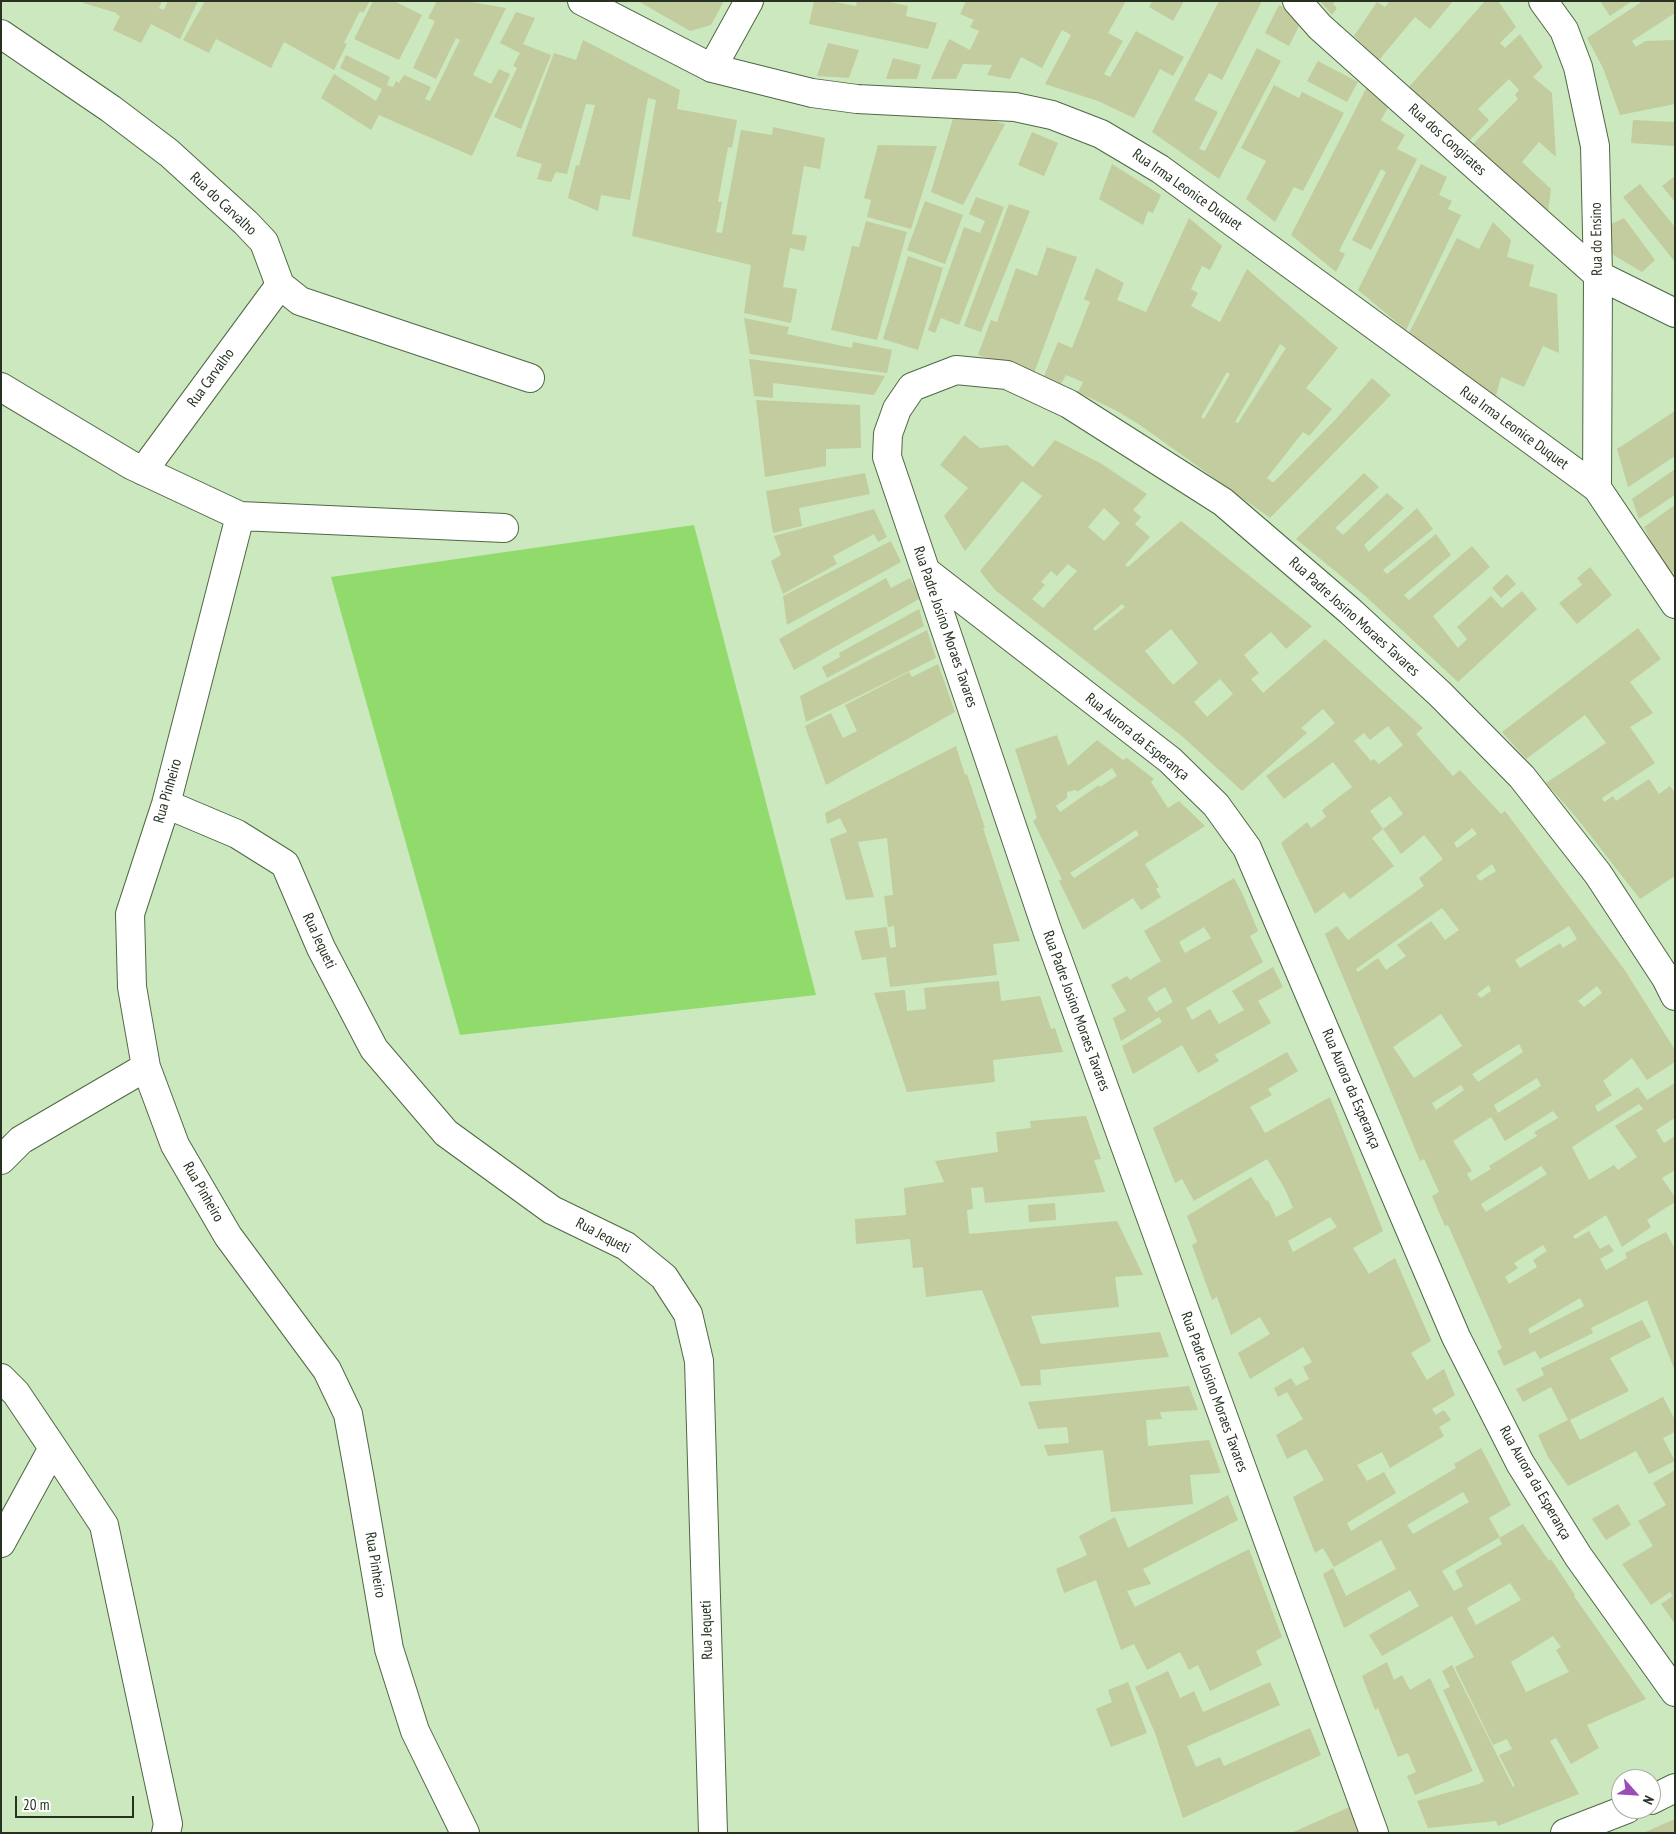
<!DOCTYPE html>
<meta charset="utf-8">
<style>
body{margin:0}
#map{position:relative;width:1676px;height:1834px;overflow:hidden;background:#cbe8bf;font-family:"PT Sans Narrow",sans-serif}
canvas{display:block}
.frame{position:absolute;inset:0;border:2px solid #273223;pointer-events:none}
.north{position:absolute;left:1611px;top:1769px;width:50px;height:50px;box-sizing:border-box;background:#fff;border:1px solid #a9ada7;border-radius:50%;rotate:116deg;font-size:14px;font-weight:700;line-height:20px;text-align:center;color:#273223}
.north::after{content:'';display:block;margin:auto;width:18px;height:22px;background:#9d4bba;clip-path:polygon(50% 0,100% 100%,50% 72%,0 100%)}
.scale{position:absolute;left:15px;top:1796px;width:119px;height:22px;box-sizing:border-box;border:2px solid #273223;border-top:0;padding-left:6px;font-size:15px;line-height:18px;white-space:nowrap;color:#273223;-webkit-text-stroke:4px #fff;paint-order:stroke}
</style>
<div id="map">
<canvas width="1676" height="1834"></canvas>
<div class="frame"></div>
<div class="north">N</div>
<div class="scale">20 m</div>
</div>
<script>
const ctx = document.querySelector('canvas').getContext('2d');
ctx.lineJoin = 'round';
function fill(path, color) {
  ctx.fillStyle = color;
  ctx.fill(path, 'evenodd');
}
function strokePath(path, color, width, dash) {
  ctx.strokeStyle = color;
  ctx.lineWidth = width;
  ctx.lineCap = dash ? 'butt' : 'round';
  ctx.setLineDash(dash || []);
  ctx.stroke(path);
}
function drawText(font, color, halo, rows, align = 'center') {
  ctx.font = font + ' "PT Sans Narrow",sans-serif';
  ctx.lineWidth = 4.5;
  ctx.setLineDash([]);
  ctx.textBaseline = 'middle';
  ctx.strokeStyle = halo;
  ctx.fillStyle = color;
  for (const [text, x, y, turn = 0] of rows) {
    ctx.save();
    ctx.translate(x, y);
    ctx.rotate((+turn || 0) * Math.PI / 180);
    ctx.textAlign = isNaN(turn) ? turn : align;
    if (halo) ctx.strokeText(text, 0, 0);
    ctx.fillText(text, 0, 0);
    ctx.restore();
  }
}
const green = new Path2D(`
 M694,525L816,995L460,1035L331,577Z`);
const building = new Path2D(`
 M84,1H162L159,8L164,10L168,1H198L180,39L151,24L141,43L113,30L120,16L116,14L117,13L83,3Z
 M205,1H370L363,13L360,11L344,43L347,44L334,70L284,42L271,68L216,39L209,53L183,40Z
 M373,1H394L422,15L399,60L354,39Z
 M437,1H465L506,8L473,75L491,84L499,69L510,74L472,156L379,115L371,130L321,98L334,74L376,101L382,89L340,68L346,55L390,77L387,85L393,87L396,81L399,83L404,75L431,87L425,99L430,101L460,40L456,38L436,79L413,68L435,21L428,18Z
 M638,1H724L711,25L690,31Z
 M814,1H830L856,6L857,1H885L908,6L906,16L937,23L928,49L809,24Z
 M966,1H1126L1108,33L1123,41L1104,74L1110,77L1136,31L1184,57L1173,76L1160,69L1134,118L1098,101L1045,84L1071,35L1062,30L1042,68L1021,57L1010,79L987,75L992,65L963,64L956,79H931L949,39L970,50L979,31L970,27L974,20L960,14Z
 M1152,1H1184L1173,21L1149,7Z
 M1219,1H1262L1222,80L1209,73L1194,100L1218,112L1199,149L1205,151L1257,48L1281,61L1219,179L1152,132Z
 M1320,1H1335L1333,4L1337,8L1332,15Z
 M1390,1H1453L1430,29L1415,17L1379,60L1354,36L1377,2L1385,7Z
 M1485,1H1498L1516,27L1500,43L1505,48L1520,34L1543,67L1533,77L1552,93L1556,157L1539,142L1522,162L1551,189L1547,219L1469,148L1518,99L1515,95L1519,90L1509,79L1478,109L1489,120L1466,144L1408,88Z
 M1600,1H1632L1610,16Z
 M1643,1H1675V13L1632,41L1636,47L1645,41L1675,40V104L1620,115L1603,68L1587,38Z
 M1279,5L1303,18L1289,46L1265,33Z
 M516,12L535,18L523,44L551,55L521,129L494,117L517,68L513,66L520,53L500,43Z
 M583,40L680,90L677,109L737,120L732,148L728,147L718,202H722L716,232L722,233L741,130L772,135L773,127L825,138L820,169L804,166L792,234L807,236L804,251L790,248L783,287L797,289L791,323L744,313L751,265L632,236L656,100L648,98L630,200L601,195L598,211L568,198L576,165L579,166L595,105L586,104L567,174L556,172L551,182L537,179L542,164L516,156L554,53L576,60Z
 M828,43L859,50L849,78L817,76Z
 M893,58L921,65L917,79H886Z
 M1318,61L1358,82L1347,102L1307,81Z
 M1369,83L1390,104L1381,120L1405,135L1397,149L1417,159L1371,250L1352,240L1386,172L1381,169L1339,251L1345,254L1336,272L1291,235Z
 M1274,85L1299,98L1302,92L1344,113L1303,191L1294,187L1275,222L1246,199L1266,161L1241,148Z
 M955,112L1005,124L963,205L931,192Z
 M1633,120L1675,122V146L1631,143Z
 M1032,132L1058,143L1044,176L1018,165Z
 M878,145L937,146L911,229L867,217L871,200L864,198Z
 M1112,164L1161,195L1153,213L1148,211L1143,225L1099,199Z
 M1421,164L1447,177L1439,195L1452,201L1448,209L1461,215L1406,330L1358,290Z
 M1675,176V202L1662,186Z
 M1640,184L1675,227V262L1623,197Z
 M976,197L1004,207L959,325L941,318L935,333L928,330L964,227L980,233L985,221L969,214Z
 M925,201L963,215L945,264L907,250Z
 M1009,204L1030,211L981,332L964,326Z
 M1189,218L1222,246L1210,270L1202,266L1191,289L1198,293L1191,306L1220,322L1247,269L1338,348L1306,388L1332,409L1309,436L1303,432L1267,478L1272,482H1274L1335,420L1372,378L1391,395L1270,518L1140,425L1117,411L1078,392L1083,382L1066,375L1061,384L1044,376L1058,342L1072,348L1090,302L1084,299L1096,268L1124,283L1117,300L1146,312ZM1280,344L1286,348L1238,423L1235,422ZM1227,372L1230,374L1204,419L1201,417Z
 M1624,218L1655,260L1642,272L1610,253L1611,224Z
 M866,221L907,232L877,340L831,330L852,246L859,247Z
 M1493,222L1511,240L1507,257L1534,265L1529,286L1557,294L1559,353L1543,346L1524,387L1501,377L1494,403L1409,333L1457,238L1479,249Z
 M1047,247L1077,257L1034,373L978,355L991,320L997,322L1016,268L1037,276Z
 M908,256L943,268L918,350L883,339Z
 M744,318L789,327L787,334L852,348L853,342L892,350L887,373L750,354Z
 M749,359L885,376L874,395L773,383V398L754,396Z
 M756,400L860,405L861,448L826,449V466L765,477Z
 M1675,411V456L1628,487L1617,449Z
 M964,435L980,448L1007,445L1033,467L1055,440L1100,463L1147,494L1133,510L1141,517L1135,524L1150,537L1125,565L1128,567L1181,521L1312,626L1286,649L1271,632L1244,655L1259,673L1251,679L1263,693L1325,639L1423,728L1416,734L1453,776L1460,770L1501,814L1505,811L1624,969L1675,1050V1062L1647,1080L1632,1058L1603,1081L1612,1095L1595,1106L1598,1112L1638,1087L1647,1100L1675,1083V1118L1656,1130L1664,1143L1675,1136V1170L1662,1178L1675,1197V1202L1647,1220L1651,1227L1622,1247L1606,1215L1573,1236L1575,1239L1589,1231L1600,1249L1609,1244L1614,1251L1600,1259L1606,1270L1627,1258L1625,1253L1666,1232L1675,1249V1371L1647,1300L1591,1328L1593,1333L1540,1359L1535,1351L1504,1366L1497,1351L1502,1348L1448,1225L1445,1226L1432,1196L1439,1192L1424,1159L1420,1161L1325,934L1337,926L1348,940L1424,886L1419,878L1443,859L1424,835L1401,854L1383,829L1403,814L1390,796L1370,811L1383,829L1372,838L1394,866L1350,899L1344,892L1315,914L1281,843L1307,822L1311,828L1326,817L1322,810L1352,787L1333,762L1284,799L1266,776L1315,740L1335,723L1323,709L1301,728L1307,733L1242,791L1183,737L995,590L980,571L1042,496L1022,481L965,551L944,516L968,488L940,465ZM1104,508L1120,523L1104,541L1088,527ZM1068,564L1077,571L1043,608L1032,599L1045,585L1041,582L1051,571L1057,576ZM1122,604L1125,607L1095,631L1093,628ZM1171,629L1198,663L1173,685L1145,651ZM1220,679L1233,694L1207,717L1194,702ZM1388,726L1403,745L1379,764L1374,759L1371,761L1354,741L1364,733L1370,740ZM1472,828L1477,834L1457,848L1454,843ZM1492,864L1496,871L1480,881L1476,876ZM1442,908L1459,930L1445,940L1431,921L1397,945L1406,956L1386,970L1378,958L1358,972L1356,969ZM1569,926L1577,939L1563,948L1560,943L1520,968L1515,960ZM1489,985L1491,991L1481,998L1477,994ZM1597,986L1602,993L1584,1007L1578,1001ZM1441,1014L1462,1046L1414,1078L1393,1047ZM1519,1044L1523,1052L1478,1082L1472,1074ZM1537,1078L1541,1086L1498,1113L1494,1105ZM1461,1085L1464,1090L1436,1110L1432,1103ZM1639,1104L1643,1109L1615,1126L1637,1157L1618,1170L1614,1165L1589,1180L1572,1147ZM1553,1111L1558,1118L1534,1132L1537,1136L1489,1166L1491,1169L1471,1181L1467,1174L1472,1171L1453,1141L1491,1117L1505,1141ZM1541,1166L1547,1174L1486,1212L1481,1204ZM1543,1245L1547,1251L1533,1260L1537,1267L1509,1284L1505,1277L1518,1268L1514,1263ZM1580,1298L1584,1306L1530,1334L1528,1329Z
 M1675,469V495L1639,519L1632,499Z
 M865,473L870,494L799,508L802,526L773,533L766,491Z
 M1364,473L1379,487L1335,528L1343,535L1387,493L1404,508L1364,545L1369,552L1417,508L1433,529L1383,570L1387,574L1436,534L1451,555L1404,595L1409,600L1472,546L1490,567L1433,616L1458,648L1467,639L1457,627L1491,596L1502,608L1522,591L1537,609L1458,682L1363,594L1296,539Z
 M1675,505V571L1672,573L1657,554L1644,527Z
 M874,509L887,537L878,542L874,534L833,556L837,564L783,594L771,561L781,555L774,536Z
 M891,541L901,562L787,625L783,596Z
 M1590,567L1612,595L1577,624L1559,603L1582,585L1577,578Z
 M1507,574L1516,584L1501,598L1492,588Z
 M886,578L891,588L910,578L921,598L794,670L779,639Z
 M919,609L924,626L827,678L822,667L840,657L839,653Z
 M1638,628L1661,659L1630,682L1653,713L1630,727L1655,763L1602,798L1604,802L1613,796L1616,801L1649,779L1659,794L1670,786L1675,793V876L1640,899L1576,817L1546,783L1606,743L1585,715L1526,759L1502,732Z
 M927,630L936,658L806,722L800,696Z
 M938,664L955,712L826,785L805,726L831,713L843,738L857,731L845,705L909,672L912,677Z
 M1057,735L1068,766L1097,740L1123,760L1127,758L1154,779L1151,782L1168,808L1179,801L1205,826L1145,864L1159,887L1156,889L1161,897L1141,910L1133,898L1083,930L1059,881L1062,879L1033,821L1037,818L1015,749ZM1112,768L1117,776L1100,787L1099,785L1060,812L1056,806L1067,798V792L1076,790L1077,792ZM1136,830L1139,835L1074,878L1070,873Z
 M956,746L965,775L967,774L985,828H983L1020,941L993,944L997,975L890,987L886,957L862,960L854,931L887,927L890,948L896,947L894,926L888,927L884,896L893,895L887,838L858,842L874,897L846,900L830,839L847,832L840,818L827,824L825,813Z
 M1234,878L1243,895L1258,931L1250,936L1263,962L1186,1008L1192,1020L1210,1009L1219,1024L1244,1010L1232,991L1273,967L1283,987L1258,1001L1271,1023L1215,1055L1219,1061L1198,1073L1182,1045L1133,1074L1122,1046L1162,1022L1159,1017L1121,1041L1113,1018L1126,1011L1111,985L1127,976L1130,980L1161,961L1144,931ZM1204,927L1211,938L1185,953L1179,942ZM1165,987L1173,1002L1156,1012L1147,998Z
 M999,981L1001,1001L1040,996L1051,1029L1055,1028L1063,1052L993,1060L995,1082L907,1092L874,993L905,990L907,1011L926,1009L924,988Z
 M1287,1052L1298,1071L1268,1089L1272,1095L1250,1107L1265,1133L1330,1097L1383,1231L1353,1248L1369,1274L1395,1258L1431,1341L1411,1353L1427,1380L1444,1369L1455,1395L1432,1409L1436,1415L1444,1410L1451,1420L1439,1427L1444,1436L1390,1468L1382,1452L1357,1465L1367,1481L1384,1472L1396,1493L1347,1523L1351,1531L1456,1468L1454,1464L1481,1448L1511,1505L1489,1518L1500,1537L1442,1571L1454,1591L1463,1586L1455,1571L1502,1544L1499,1538L1523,1524L1549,1561L1551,1559L1575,1595L1574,1596L1646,1699L1587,1725L1599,1748L1571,1764L1556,1738L1550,1741L1579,1794L1498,1826L1496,1821L1428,1828L1417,1801L1479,1784L1484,1781L1443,1690L1450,1687L1442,1671L1452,1665L1513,1787L1515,1786L1499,1755L1512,1749L1507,1739L1493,1745L1455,1667L1474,1657L1452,1616L1382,1656L1369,1635L1419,1606L1410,1590L1344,1628L1323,1574L1333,1568L1346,1596L1396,1569L1381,1540L1334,1567L1323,1548L1315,1553L1293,1497L1324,1480L1306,1449L1287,1459L1276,1435L1303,1419L1287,1392L1278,1397L1274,1388L1291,1378L1296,1386L1309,1379L1303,1367L1312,1362L1303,1347L1250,1379L1238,1353L1270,1334L1260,1317L1231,1335L1217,1297L1212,1300L1192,1245L1197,1242L1187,1216L1251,1177L1266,1201L1268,1200L1276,1217L1293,1208L1285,1189L1267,1159L1194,1201L1182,1179L1175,1183L1153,1128ZM1330,1217L1337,1227L1293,1252L1288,1241ZM1463,1492L1469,1502L1413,1534L1407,1525ZM1510,1583L1521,1600L1476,1625L1467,1608ZM1553,1636L1561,1647L1556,1650L1569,1672L1526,1692L1511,1662Z
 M1086,1116L1101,1159L1094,1160L1105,1192L985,1203L983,1187L971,1188L973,1209L967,1210L969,1234L1117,1221L1143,1275L1115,1277L1119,1307L1031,1316L1041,1344L1160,1332L1169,1357L1040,1370L1041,1385L1021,1386L982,1290L926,1297L923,1267L913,1268L910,1239L856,1244L855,1219L906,1215L904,1188L944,1182L935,1161L998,1152L996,1132L1031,1128L1030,1121Z
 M1055,1203L1056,1220L1029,1222L1028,1205Z
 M1642,1320L1651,1337L1610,1358L1629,1391L1570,1420L1580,1440L1663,1397L1675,1420V1432L1663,1438L1675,1461L1649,1474L1636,1451L1568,1486L1548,1457L1538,1435L1568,1420L1551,1387L1523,1402L1516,1389L1544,1375L1541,1368Z
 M1189,1386L1198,1410L1160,1412L1162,1419L1146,1420L1148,1446L1209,1440L1221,1473L1190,1475L1193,1504L1111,1512L1103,1450L1048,1456L1044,1445L1069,1443L1067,1427L1038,1429L1028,1402Z
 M1675,1470L1674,1570L1675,1624L1661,1604L1673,1596L1670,1592L1651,1605L1622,1564L1653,1546L1638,1521L1666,1505L1653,1483Z
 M1228,1495L1238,1520L1143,1569L1151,1584L1127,1591L1135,1607L1249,1549L1282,1637L1256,1651L1262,1665L1210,1691L1198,1665L1189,1670L1180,1652L1147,1670L1134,1644L1121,1650L1096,1580L1064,1593L1056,1569L1087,1555L1079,1536L1115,1517L1128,1548Z
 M1618,1504L1631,1525L1606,1540L1592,1519Z
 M1387,1662L1394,1680L1402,1675L1410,1690L1430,1678L1473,1771L1415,1795L1407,1776L1416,1772L1408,1753L1398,1757L1378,1708L1375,1710L1362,1676Z
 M1168,1671L1180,1698L1194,1691L1203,1712L1270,1682L1280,1705L1187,1746L1196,1767L1220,1757L1224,1766L1310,1728L1321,1755L1183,1818L1155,1733L1135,1687Z
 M1128,1682L1147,1733L1111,1747L1096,1709L1112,1702L1108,1690Z
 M1352,1806L1360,1833H1291L1343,1810Z
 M1675,1819V1833H1643Z`);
const street = new Path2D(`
 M582,1L712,68L812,93L857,99L1015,107L1052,115L1101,134L1160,169L1597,488L1675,604
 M1297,1L1320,27L1598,275L1675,313
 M1543,1L1564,30L1578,67L1595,146L1598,275L1597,488
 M1,34L111,109L169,153L246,223L264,242L280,285L300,301L530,378
 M712,68L749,1
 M1,387L131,465L240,516
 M143,471L280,285
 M927,572L1170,760L1216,805L1247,848L1456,1337L1520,1463L1578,1556L1675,1692
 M166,804L237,834L285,864L321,948L374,1049L446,1133L552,1210L626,1246L664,1277L688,1314L699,1361L713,1833
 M1,1160L21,1140L146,1067
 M1,1378L16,1393L53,1448L104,1525L168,1824L166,1833
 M1,1543L53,1448
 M1651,1800L1675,1788
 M465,1833L415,1731L389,1649L360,1480L348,1414L327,1370L228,1236L175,1145L146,1067L132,987L130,914L166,804L240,516L504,528
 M1374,1833L1047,930L887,457L888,434L897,409L912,387L956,370L1007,375L1069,404L1223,502L1350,611L1440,694L1522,777L1598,874L1666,978L1675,996
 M1565,1833L1627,1809`);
const streetNames = [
 ["Rua dos Congirates",1447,140,42],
 ["Rua Irma Leonice Duquet",1187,190,35],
 ["Rua do Carvalho",223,204,43],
 ["Rua do Ensino",1597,239,-91],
 ["Rua Carvalho",211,378,-54],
 ["Rua Irma Leonice Duquet",1514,428,36],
 ["Rua Padre Josino Moraes Tavares",1354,617,42],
 ["Rua Padre Josino Moraes Tavares",945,627,71],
 ["Rua Aurora da Esperança",1137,737,39],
 ["Rua Pinheiro",168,791,-74],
 ["Rua Jequeti",319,941,65],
 ["Rua Padre Josino Moraes Tavares",1076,1011,70],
 ["Rua Aurora da Esperança",1351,1089,67],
 ["Rua Pinheiro",203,1192,60],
 ["Rua Jequeti",603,1236,28],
 ["Rua Padre Josino Moraes Tavares",1214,1392,70],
 ["Rua Aurora da Esperança",1535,1483,60],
 ["Rua Pinheiro",375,1565,81],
 ["Rua Jequeti",707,1630,-92]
];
fill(green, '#90db6c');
fill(building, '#c3cc9e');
strokePath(street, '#4f6844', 30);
strokePath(street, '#fff', 28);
drawText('15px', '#273223', '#fff', streetNames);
</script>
